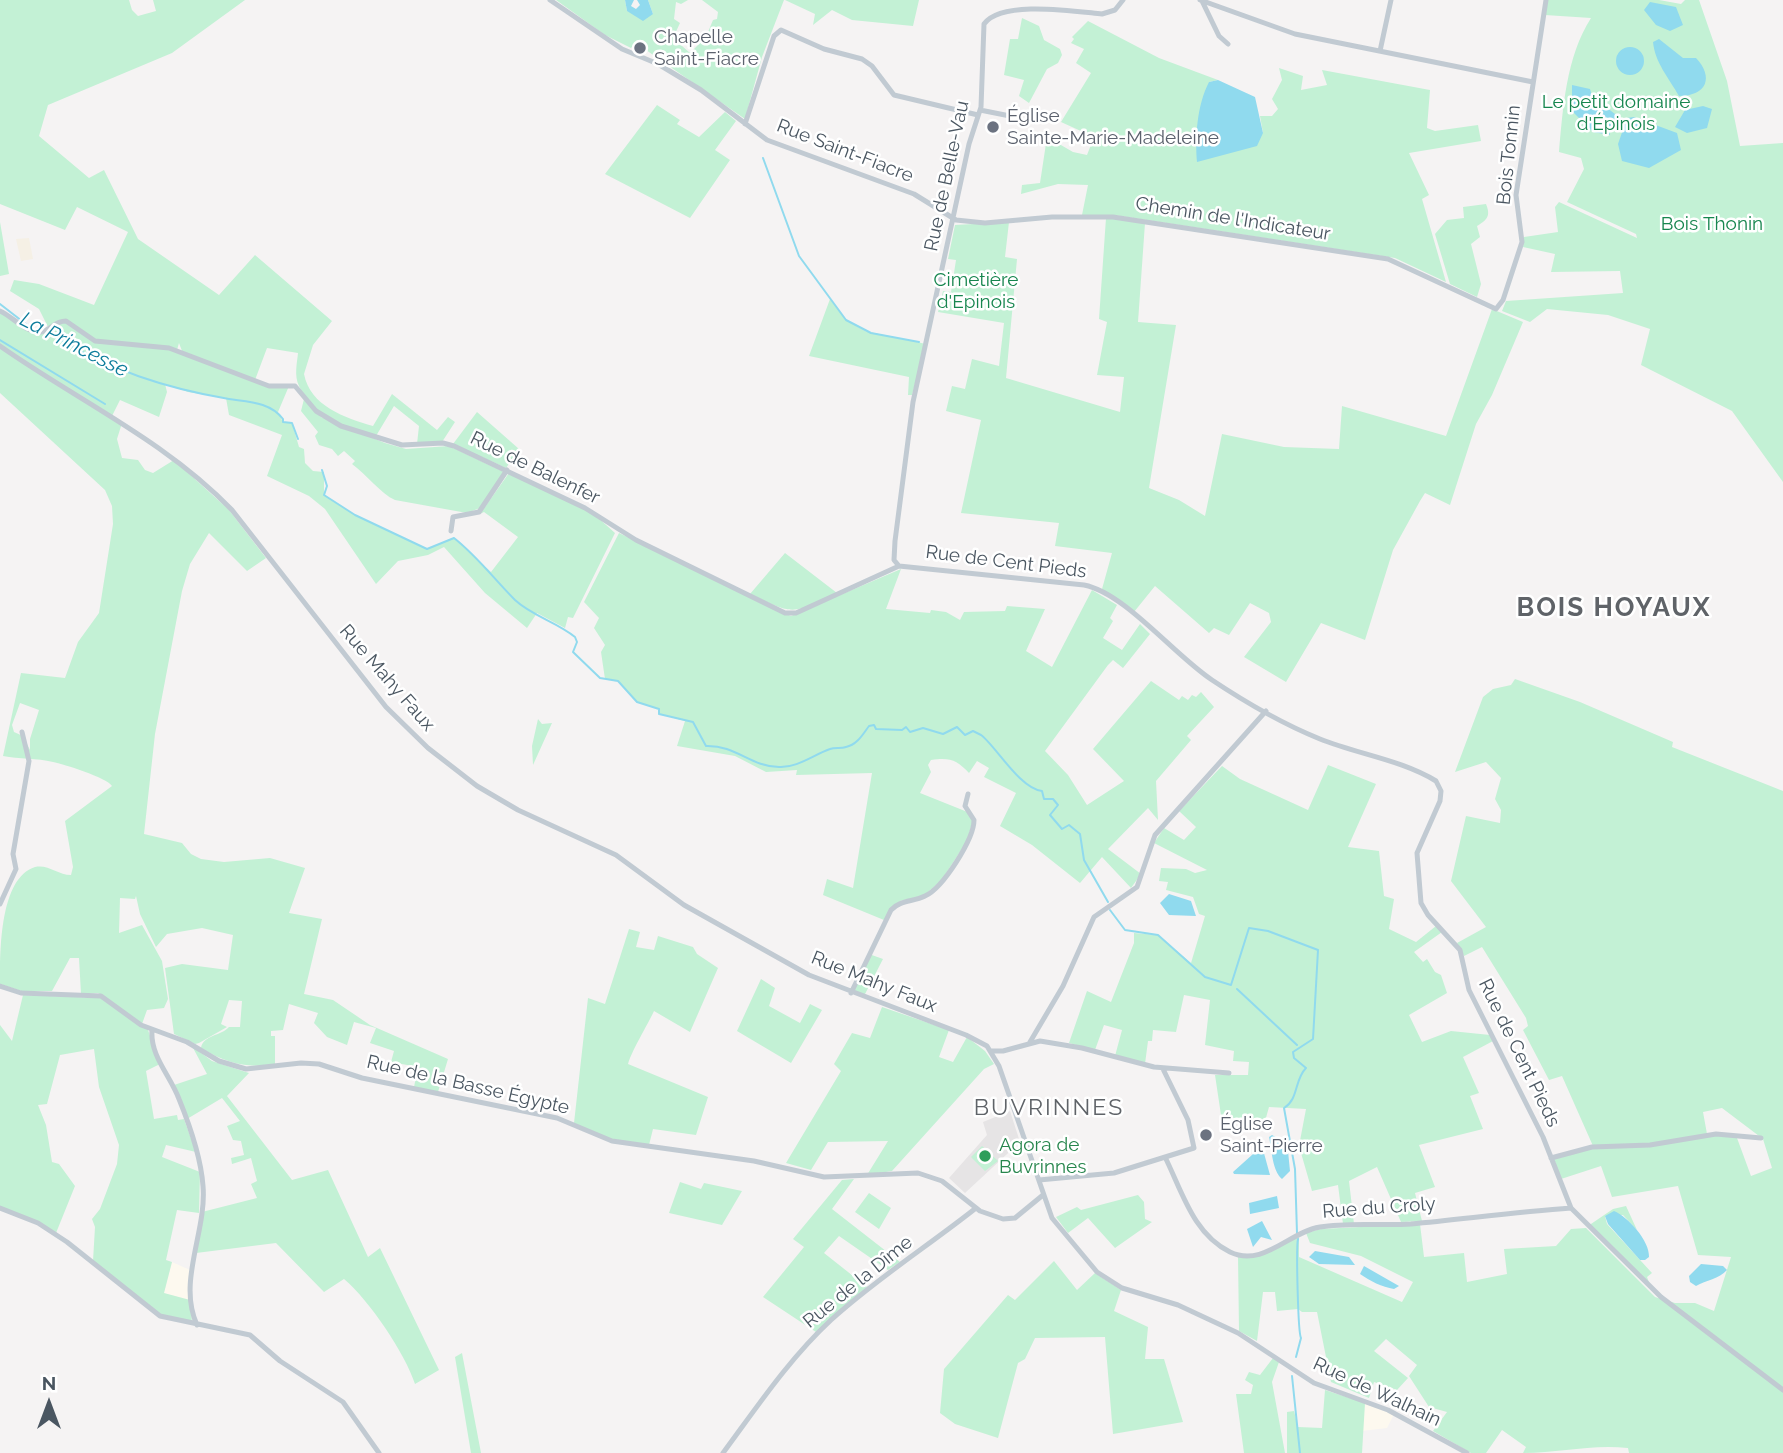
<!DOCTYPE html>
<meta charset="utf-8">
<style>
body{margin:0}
#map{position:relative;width:1783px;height:1453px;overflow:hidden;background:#f5f3f3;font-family:Raleway,sans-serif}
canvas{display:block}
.north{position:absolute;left:14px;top:1369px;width:70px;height:70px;-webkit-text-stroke:5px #fff;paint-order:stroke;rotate:0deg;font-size:19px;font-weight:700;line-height:28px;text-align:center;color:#4a5661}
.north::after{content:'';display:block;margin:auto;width:24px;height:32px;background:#4a5661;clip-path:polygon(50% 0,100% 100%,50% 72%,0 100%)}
</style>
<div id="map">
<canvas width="1783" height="1453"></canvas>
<div class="north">N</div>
</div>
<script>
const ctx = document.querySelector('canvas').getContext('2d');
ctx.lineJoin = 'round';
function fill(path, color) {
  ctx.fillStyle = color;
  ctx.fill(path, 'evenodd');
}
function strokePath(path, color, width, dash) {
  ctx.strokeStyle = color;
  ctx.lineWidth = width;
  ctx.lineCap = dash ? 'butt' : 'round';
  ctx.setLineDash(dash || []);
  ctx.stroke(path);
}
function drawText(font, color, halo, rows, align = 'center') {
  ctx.font = font + ' Raleway,sans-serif';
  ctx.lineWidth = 5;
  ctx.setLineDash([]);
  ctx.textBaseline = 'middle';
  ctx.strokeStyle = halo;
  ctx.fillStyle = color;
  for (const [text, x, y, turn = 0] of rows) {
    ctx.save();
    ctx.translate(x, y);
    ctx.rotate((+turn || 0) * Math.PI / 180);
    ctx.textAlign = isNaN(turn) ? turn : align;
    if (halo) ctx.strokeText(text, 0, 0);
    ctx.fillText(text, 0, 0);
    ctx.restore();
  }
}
const commercial = new Path2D(`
 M172,1262L190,1270L191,1301L164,1293Z
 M1365,1403L1394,1414L1387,1428L1362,1431Z`);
const education = new Path2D(`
 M1010,1111L1020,1142L965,1193L949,1178L987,1135L983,1122Z`);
const green = new Path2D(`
 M0,0H129L132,10L138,16L156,11L153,0H245L172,53L48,105L39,136L89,178L104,170L138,239L219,295L255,255L332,321L313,345L304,374C310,406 345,418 373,426L392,394L437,430L448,417L455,422L442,442L417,444L419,426L394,406L376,436C348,427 311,417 299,386C294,376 297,363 298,353L267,348L255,380L182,351L179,343L177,350L265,384L289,386L278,412L283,422L292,423L299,447L304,449L305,463L313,471L324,472V495L355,515L427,549L454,538L491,572L518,537L484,512L480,514L509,473L595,515L615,533L573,618L568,617L565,628L537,613L527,628L485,593L444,547L428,555L398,561L376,584L325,509L309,496L267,476L282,435L229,415L226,398L188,392L165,384L167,392L159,417L120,400L112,416L122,423L117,439L122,458L138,460L145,470L153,473L174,460L229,510L266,558L247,571L209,533L190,564L182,591L155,734L144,834L182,843L191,854L201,859L224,862L270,858L305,868L289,913L322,919L304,994L333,1000L370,1025L448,1059L438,1092L414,1087L418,1067L391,1062L394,1051L370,1043L376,1028L354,1022L347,1045L327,1037L314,1023L318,1013L289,1004L283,1030L271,1031V1036H275V1065C245,1068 226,1063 201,1048C203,1035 221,1036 229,1027H240L242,1001L229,1000L221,1024L227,1027L199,1043L195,1044L174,1034L165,968L182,964L228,970L233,935L202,928L167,934L156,947L140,914L136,896L135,899L120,898L119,933L142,925L162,961L168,999L164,1008L147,1010L142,1024L98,993L81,994L79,958H70L52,991H21L0,984C0,949 0,878 35,867C48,864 58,875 71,875L73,867L65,821L112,786C108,778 63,764 53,762C37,758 19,759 3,756L21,673L65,678L78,642L99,613L113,524L112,506L105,490L0,393V311L39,332L48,327L39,309L10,291L14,280L39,284L94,305L128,232L77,207L65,230L0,204ZM20,703L39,710L30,739V750L23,736L14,732L12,725Z
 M556,0H625L627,11L653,14L648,0H688L681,4L676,2L674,19L680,23L673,38L690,53L706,37L713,20L717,19L718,12L702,0H784L762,57L745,119L636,43L631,48L605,35Z
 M785,0H919L913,26L852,20L832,10L813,25L815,14Z
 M1547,0H1659L1681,4L1685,0H1699L1727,81L1740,146L1783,143V482L1732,411L1641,365L1650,329L1608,315L1547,309L1530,322L1502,311L1506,301L1623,293L1620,271L1551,272L1555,254L1523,247L1524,237L1558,232L1555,207L1559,202L1637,238L1636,234L1567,202L1584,169L1581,158L1559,152C1563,108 1566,57 1591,18L1545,15Z
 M1022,18L1039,26L1044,40L1060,49L1062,55L1058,63L1047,69L1029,103L1019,96L1024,80L1004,75L1010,39H1018Z
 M1088,21L1159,58L1218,80L1209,82L1263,133L1260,116H1272L1278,109L1272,99L1282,80L1279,68L1303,76L1301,90L1327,85L1322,70L1430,90L1427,128L1435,131L1478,125L1481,141L1409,153L1429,195L1422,199L1446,282L1395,258L1114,215H1082L1088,185L1058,184L1021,194L1022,185L1040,183L1047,137L1073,152L1087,155L1094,137L1061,122L1091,73L1076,63L1084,49L1071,43L1074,39L1072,37Z
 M657,105L680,120L677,124L699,137L725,112L736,121L715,150L730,160L690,218L605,174Z
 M1486,204C1491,216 1487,220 1477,226L1480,237L1471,244L1481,284L1477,297L1450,284L1435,234L1447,220L1464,218L1463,207Z
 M1106,218L1145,223L1138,322L1176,325L1149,488L1179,500L1205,516L1222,434L1284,447L1339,449L1342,406L1446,436L1492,309L1523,322L1492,395L1476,424L1450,505L1425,493L1420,501L1393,550L1365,640L1321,623L1286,682L1244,657L1271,622L1269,613L1250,603L1229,635L1214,628L1209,633L1155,586L1134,612L1102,589L1112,553L1055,546L1059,523L961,513L981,420L946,411L952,386L965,389L972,359L999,366L1004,323L938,312L943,291L951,292L956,260L948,259L955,225L1009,222L1005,257L1017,259L1006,378L1120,412L1124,377L1097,375L1107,322L1099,319Z
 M0,222L9,274L0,276Z
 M830,299L846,320L865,331L926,344L912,395H908L909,377L809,356Z
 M304,399L321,417L385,443L406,449L449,446L504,472L480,508L467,513L395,500C381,494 366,474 352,464L355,461L344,451L338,456L332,449L319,445L315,436L318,432L301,411Z
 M477,412L519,449L506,468L453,444Z
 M619,533L791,616L901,569L886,609L930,613L931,610L946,612L960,620L964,612L1005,611L1007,606L1045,609L1026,651L1052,667L1092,590L1117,605L1110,618L1113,621L1103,638L1122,650L1140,624L1150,634L1123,668L1113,660L1108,665L1045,751L1068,775L1087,805L1124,781L1093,749L1151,681L1179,700L1182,696L1188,700L1192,695L1196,697L1201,692L1214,707L1187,736L1191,740L1156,781L1158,820L1148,808L1108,849L1141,874L1131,888L1102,857L1080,883L1032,845L1000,826L1016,793L984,777L989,768L977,761L969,773C957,760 950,757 931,760L928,765L931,772L920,793L970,813L973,820L967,841L941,881L923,896L900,901L884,920L823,895L827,879L853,888L872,773L796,775L797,770L766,772L735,756L677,746L685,721L659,714V709L637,702L618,681L605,679L601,652L605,645L594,628L599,618L584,602Z
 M785,553L837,593C791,614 796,616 750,594Z
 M1515,679L1580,702L1673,742L1672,747L1783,791V1453H1629L1628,1448C1591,1444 1560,1453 1523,1453L1526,1447L1502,1430L1486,1453H1471L1433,1431L1447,1412L1429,1407L1409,1376L1417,1365L1386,1339L1374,1351L1408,1378L1397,1390L1374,1382L1369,1398L1331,1382L1317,1312H1302L1298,1309L1277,1311L1275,1292H1263L1257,1341L1239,1331L1238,1256L1251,1257L1299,1236V1257L1402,1302L1413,1282L1361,1256L1310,1243L1306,1233L1321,1229L1420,1224L1424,1257L1464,1253L1467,1282L1507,1274L1504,1249L1556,1246L1571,1229L1586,1228L1655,1297L1675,1303H1695L1714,1311L1731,1257L1698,1255L1678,1186L1612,1197L1601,1166L1561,1179L1554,1159L1590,1148L1644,1146L1721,1135L1737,1138L1751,1176L1772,1168L1763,1139L1722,1108L1703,1112L1707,1134L1653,1144L1593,1146L1562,1076L1549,1080L1523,1030L1528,1026L1526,1018L1482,947L1464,956L1457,943L1486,927L1451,881L1466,816L1500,823L1501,810L1495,799L1501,778L1486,762L1455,772L1483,697L1493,689L1511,685Z
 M538,719L542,724L552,723L533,765L532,746Z
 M1328,765L1376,784L1348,847L1379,851L1384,896L1394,899L1389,929L1416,942L1436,926L1442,932L1414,952L1423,962L1427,959L1435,972L1441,975L1447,993L1409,1015L1422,1042L1451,1031L1490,1035L1493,1041L1463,1057L1479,1093L1470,1096L1483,1129L1419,1145L1435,1187L1415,1193L1422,1221L1401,1222L1377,1167L1349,1181L1354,1224H1343L1338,1185L1312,1191L1299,1146L1306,1109L1269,1107L1264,1125L1221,1115L1215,1075H1248L1249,1062L1233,1061L1234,1051L1205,1045L1210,1000L1184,995L1176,1032L1153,1030L1152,1041H1148L1145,1064L1115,1056L1122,1030L1104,1025L1095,1050L1069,1043L1087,991L1111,1002L1134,943V933L1158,935L1191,963L1205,916L1199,914L1193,897L1166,890L1168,882L1159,881L1161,868L1186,869L1195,873L1207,870L1154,843L1164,828L1184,840L1196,827L1179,811L1222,766L1240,779L1308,810Z
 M629,929L640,932L636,947L654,950L658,936L693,947L697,954L718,968L690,1032L654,1011C647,1026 632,1050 628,1064L708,1097L696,1135L653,1129L649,1145L606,1138L574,1123L588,998L605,1004Z
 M869,954L883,959L864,996L855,993V985Z
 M761,979L775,988L769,1006L800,1023L810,1004L822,1010L791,1063L737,1031Z
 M23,995L102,998L148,1030L160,1064L146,1071L154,1119L177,1115L178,1120L184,1119L196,1152L166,1145L162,1157L200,1172L199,1213L177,1210L166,1260L172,1262L164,1293L190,1300L192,1322L161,1315L93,1261L95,1227L92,1219L100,1209L117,1164L119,1145L99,1087L94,1049L60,1055L47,1104L38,1105L46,1125L52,1162L59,1164L75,1186L56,1233L0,1207V1025L12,1041Z
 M882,1007L949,1030L939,1057L953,1062L967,1037L985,1051L994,1064L984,1069L892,1171L867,1175L888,1141L828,1142L811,1170L786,1163L841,1071L834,1064L852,1033L870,1038Z
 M192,1046L212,1061L249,1073L227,1096L292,1180L328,1170L368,1257L380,1248L439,1370L415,1384C405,1353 369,1300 344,1279L324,1292L276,1243L196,1253L202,1212L257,1198L251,1184L257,1181L251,1158L232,1164L231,1158L244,1155L241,1141L233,1140L227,1126L240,1121L222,1098L187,1119L174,1085L207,1074Z
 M982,1146L998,1161L985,1171L971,1157Z
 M854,1179L832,1209L900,1262L888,1270L839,1236L824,1253L867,1287L816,1332L763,1297L804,1247L793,1239L842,1180Z
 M680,1182L701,1189L704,1183L742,1191L722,1225L669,1213Z
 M869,1193L891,1208L879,1229L855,1212Z
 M1138,1195L1144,1202L1145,1219L1152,1222L1115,1248L1088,1218L1068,1233L1056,1217L1077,1207L1081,1210Z
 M1626,1206L1637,1230L1623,1215L1605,1216L1607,1224L1652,1273L1647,1277L1650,1285L1588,1226L1613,1209Z
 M1054,1261L1077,1290L1095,1273L1121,1290L1114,1311L1148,1327L1145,1359H1164L1183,1422L1113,1434L1105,1337L1035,1338L1025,1359L1018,1363L998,1438L955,1424L940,1413L944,1369L1008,1295L1015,1300Z
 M462,1353L481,1453H471L455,1357Z
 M1273,1358L1279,1362L1272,1382L1285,1453H1244L1236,1394H1251L1253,1385L1245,1380L1249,1372L1260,1375Z
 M1325,1390L1365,1403L1362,1453H1287V1412L1294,1411L1298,1427L1322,1428Z`);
const sand = new Path2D(`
 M29,238L33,259L21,261L16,239Z`);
const water = new Path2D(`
 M625,0H634L631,6L636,9L640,5L637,0H648L653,14L643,21L627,11Z
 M1650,2L1676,7L1683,25L1670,31L1656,25L1644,10Z
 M1659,39L1683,58H1696C1714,77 1707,96 1679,96C1669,78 1655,63 1653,42Z
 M1616 61a14 14 0 1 1 28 0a14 14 0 1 1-28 0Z
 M1218,80L1255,97L1263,133L1257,146L1197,162C1195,137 1197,105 1209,82Z
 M1572,85L1590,89L1592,96L1620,118L1614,129L1609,130L1610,135L1593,132L1572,111Z
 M1703,106L1712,109L1707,128L1687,133L1675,127L1685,110Z
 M1634,117L1677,133L1681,150L1649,168L1622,161L1618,144L1627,118Z
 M1169,894L1191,901L1196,916L1169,915L1160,903Z
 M1272,1135L1283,1141L1288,1151L1290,1171L1282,1179C1272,1170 1272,1150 1269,1137Z
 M1262,1146L1270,1175L1234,1174L1233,1172Z
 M1277,1196L1279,1208L1250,1214L1249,1203Z
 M1614,1211C1628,1217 1650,1241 1649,1257L1645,1260H1640L1608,1224L1605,1216Z
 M1262,1221L1272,1240L1261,1237L1253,1247L1247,1229Z
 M1315,1251L1349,1257L1355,1265L1319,1264L1309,1257Z
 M1701,1264L1723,1266L1727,1270C1719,1279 1706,1280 1696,1286L1690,1282L1689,1276Z
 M1364,1266L1399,1286L1394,1289C1382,1287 1370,1281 1360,1274Z`);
const stream = new Path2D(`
 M763,158L799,256L846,320L871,333L919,342
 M0,304L31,328
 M50,330L55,337C111,370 164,388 229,399C249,402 270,402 283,419V422L292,423L298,439
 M0,340L105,404
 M322,470L327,486L324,495L355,515L427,549L454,538C478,557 494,579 515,600C532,616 557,622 575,637L577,642L573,652L600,678L618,681L637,702L659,709V714L693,722L706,746C736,745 751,767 779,767C797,768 813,755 830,749C835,747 841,749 846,747C857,745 863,734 869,726L874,725L876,729L902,730L906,727L910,732L923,728L943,734L957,727L965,735L973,731L981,735C995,745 1020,789 1042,791L1044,799H1053L1058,805L1050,815L1062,829L1069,825L1080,834L1084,860L1108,902
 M1110,910L1125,930L1158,935L1205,977L1231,985L1249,928L1268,931L1318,950L1313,1039L1293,1052L1294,1058L1306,1068C1294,1080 1299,1099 1284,1108L1295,1169L1297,1233
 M1237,989L1297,1045
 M1296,1357L1301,1338C1298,1333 1296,1248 1298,1239
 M1292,1376L1300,1453`);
const minor = new Path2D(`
 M550,0L622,49L658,64L701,90L767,140L914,194L956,220L985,223L1052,217H1113L1388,259L1496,309L1503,300L1522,242L1516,195L1546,0
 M1200,0L1295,34L1533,82
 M1202,1L1219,36L1228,44
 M1380,51L1391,0
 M980,110L1015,117
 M745,124L774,36L781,30L824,49L862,59L872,66L894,95L978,115
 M0,311C12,316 27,334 41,332C51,330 54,321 66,321L95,341L169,348L269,386H295L316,411L341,426L402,445L443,443L454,446L585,508L636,540L785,613H796L899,566
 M0,346C77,400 166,441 232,510L386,707L428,748L477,786L518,810L616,855L684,905L809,975L966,1035L987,1046L999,1066L1052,1218L1097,1272L1122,1288L1178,1305L1238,1333L1314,1383L1388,1410L1467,1453
 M451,531L453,517L479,512L507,470
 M899,566L1084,585C1125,593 1174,655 1212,680C1245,702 1283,724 1320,739C1357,754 1402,760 1436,781L1441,791L1440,801L1417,853L1421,903L1428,915L1460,950L1469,990L1543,1137L1571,1208L1661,1297L1783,1390
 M899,566L894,560L895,541L913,402L969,144L981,107L984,24C1001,0 1072,11 1102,14L1115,10L1123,0
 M0,904L16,869L13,854L29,761L22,732
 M0,986L21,993L101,996L141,1025L187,1042L219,1061L246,1069L301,1063L319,1064L362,1078L557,1118L612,1141L754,1161L824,1177L918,1173L942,1181L980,1211L1003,1219L1015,1218L1043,1195
 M851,993L891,910C900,900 913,902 925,896C943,888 974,839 974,820L965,806L968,794
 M152,1030C150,1056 170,1075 179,1099C190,1126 201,1157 203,1186C207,1231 177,1282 197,1325
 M1030,1042L1063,986L1094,917L1137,887L1155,835L1266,711
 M991,1051H1003L1040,1041L1082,1048L1154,1067L1229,1073
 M1165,1157C1182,1191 1193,1234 1230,1252C1263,1268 1289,1232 1320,1227C1349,1222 1381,1226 1411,1224C1464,1219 1517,1212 1571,1208
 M1551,1158L1592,1147L1650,1145L1716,1134L1761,1138
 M1039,1180L1114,1173L1194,1148L1188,1120L1163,1069
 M0,1208L38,1223L67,1242L160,1316L250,1335L280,1361L343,1402L379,1453
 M723,1453C757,1407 789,1359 831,1320C876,1279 928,1246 976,1208`);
const markers = [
 [640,48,7,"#6b7280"],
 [993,127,7,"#6b7280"],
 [1206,1135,7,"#6b7280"],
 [985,1156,7,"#2e9e5b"]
];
const worshipNames = [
 ["Chapelle",654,37],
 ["Saint-Fiacre",654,59],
 ["Église",1007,116],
 ["Sainte-Marie-Madeleine",1007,138],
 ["Église",1220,1124],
 ["Saint-Pierre",1220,1146]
];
const parkNames = [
 ["Le petit domaine",1616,102],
 ["d'Épinois",1616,124],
 ["Bois Thonin",1712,224],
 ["Cimetière",976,280],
 ["d'Epinois",976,302]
];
const streetNames = [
 ["Rue Saint-Fiacre",845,151,21],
 ["Bois Tonnin",1509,155,-84],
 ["Rue de Belle-Vau",947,176,-78],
 ["Chemin de l'Indicateur",1233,219,9],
 ["Rue de Balenfer",535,468,26],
 ["Rue de Cent Pieds",1006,562,7],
 ["Rue Mahy Faux",387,678,49],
 ["Rue Mahy Faux",874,982,22],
 ["Rue de Cent Pieds",1519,1053,64],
 ["Rue de la Basse Égypte",468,1085,13],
 ["Rue du Croly",1379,1208,-4],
 ["Rue de la Dîme",858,1282,-39],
 ["Rue de Walhain",1377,1392,25]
];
const leisureNames = [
 ["Agora de",999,1145],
 ["Buvrinnes",999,1167]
];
const waterNames = [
 ["La Princesse",74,345,27]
];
const quarterNames = [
 ["BUVRINNES",1049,1108]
];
const districtNames = [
 ["BOIS HOYAUX",1614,608]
];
fill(commercial, '#fdf9ef');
fill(education, '#e6e4e5');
fill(green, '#c3f1d5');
fill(sand, '#f5f0e5');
fill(water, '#90daee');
strokePath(stream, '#90daee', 2);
strokePath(minor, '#c1cad2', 5);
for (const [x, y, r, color] of markers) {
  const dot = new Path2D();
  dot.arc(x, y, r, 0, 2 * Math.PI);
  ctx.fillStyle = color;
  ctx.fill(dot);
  strokePath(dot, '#fff', 2.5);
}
drawText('19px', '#5b616d', '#fff', worshipNames, 'left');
drawText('19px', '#17864f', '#fff', parkNames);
drawText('19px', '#4a5661', '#fff', streetNames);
drawText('19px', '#27864d', '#fff', leisureNames, 'left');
drawText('italic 21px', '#0c7c9b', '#fff', waterNames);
ctx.letterSpacing = '2px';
drawText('23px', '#5f6368', '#fff', quarterNames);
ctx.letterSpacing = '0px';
ctx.letterSpacing = '2px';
drawText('bold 26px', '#5f6368', '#fff', districtNames);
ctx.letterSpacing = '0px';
</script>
